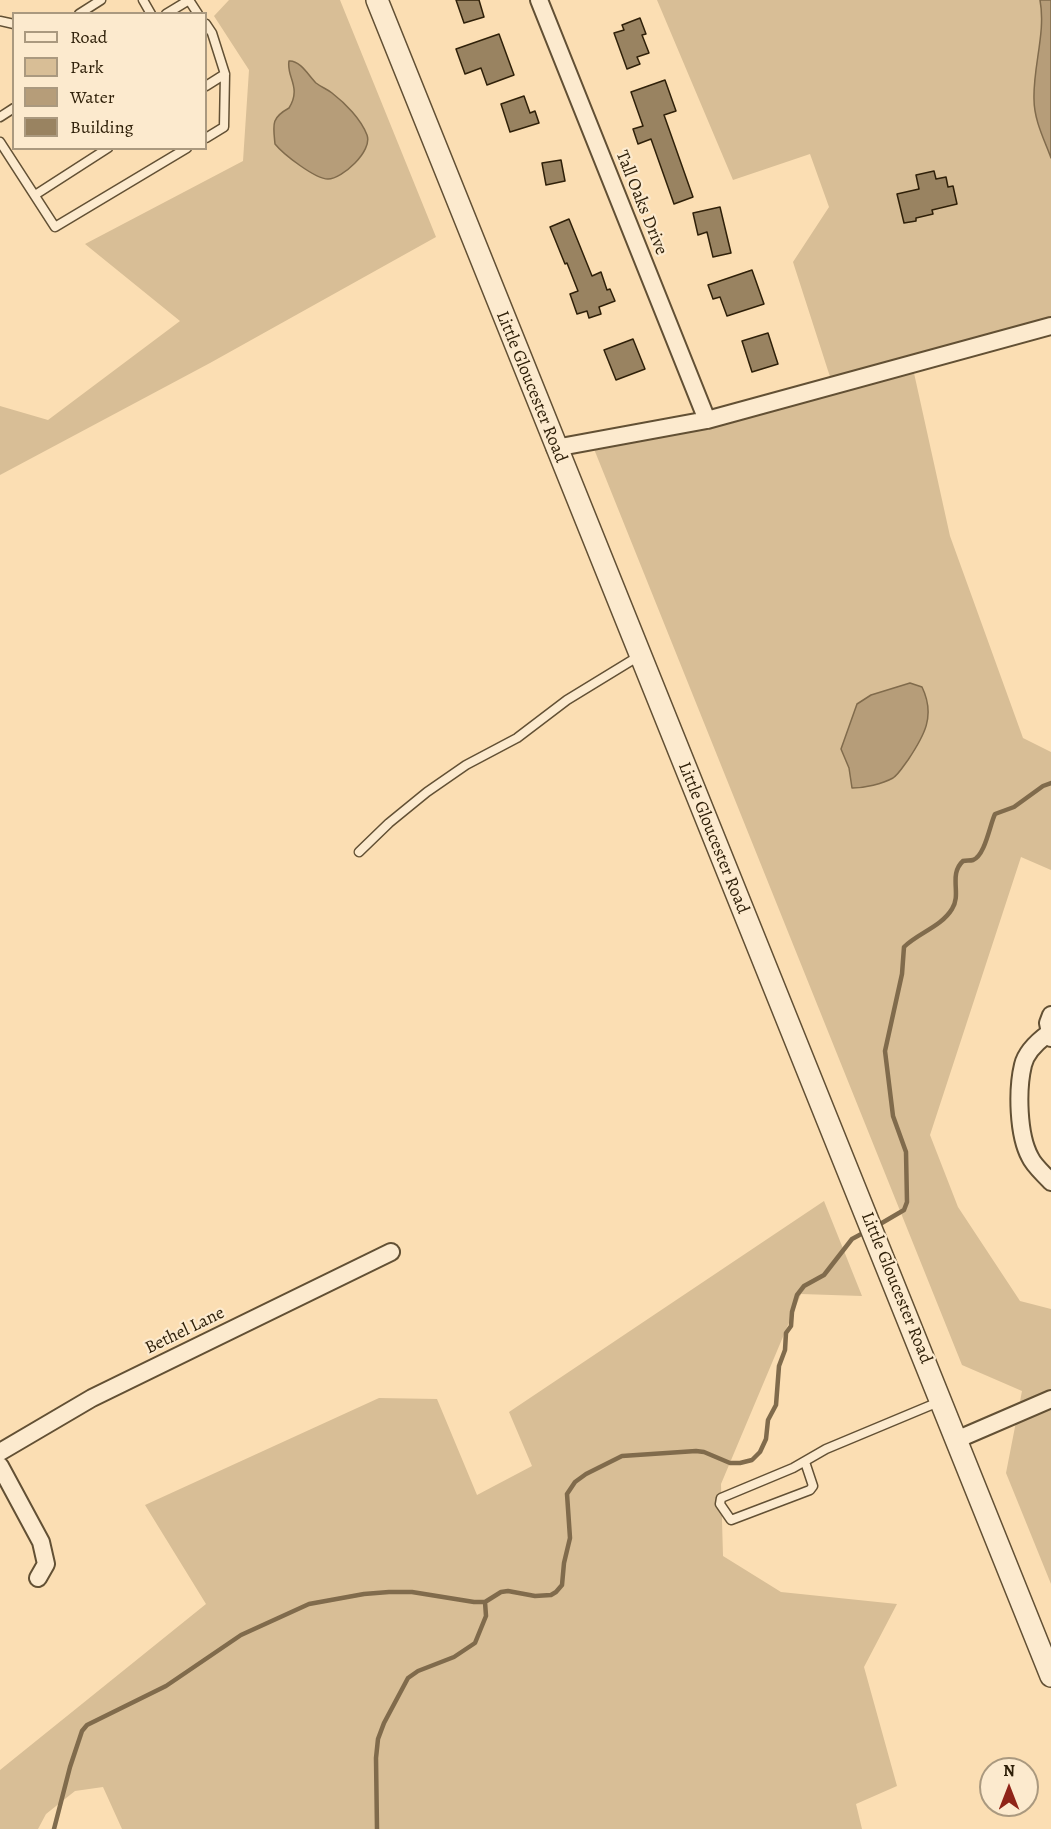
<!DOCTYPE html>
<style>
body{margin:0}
#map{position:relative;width:1051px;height:1829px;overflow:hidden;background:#fbdeb3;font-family:Alegreya,serif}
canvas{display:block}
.legend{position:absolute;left:12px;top:12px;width:195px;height:138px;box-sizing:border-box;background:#fceace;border:2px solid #aa997f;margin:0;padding:8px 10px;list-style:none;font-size:18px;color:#2f2009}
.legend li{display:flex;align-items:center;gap:12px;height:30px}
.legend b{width:30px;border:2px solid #aa997f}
.north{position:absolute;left:979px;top:1757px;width:60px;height:60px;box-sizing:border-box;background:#fceace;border:2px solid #aa997f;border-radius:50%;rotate:0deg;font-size:16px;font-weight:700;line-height:24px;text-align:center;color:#2f2009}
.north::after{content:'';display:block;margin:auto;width:21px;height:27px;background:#8f2418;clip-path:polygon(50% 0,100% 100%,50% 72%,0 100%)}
</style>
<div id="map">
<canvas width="1051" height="1829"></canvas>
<ul class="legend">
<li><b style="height:8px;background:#fceace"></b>Road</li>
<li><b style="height:16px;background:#d8be96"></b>Park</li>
<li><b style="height:16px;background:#b69d79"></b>Water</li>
<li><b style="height:16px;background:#998361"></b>Building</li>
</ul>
<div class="north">N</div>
</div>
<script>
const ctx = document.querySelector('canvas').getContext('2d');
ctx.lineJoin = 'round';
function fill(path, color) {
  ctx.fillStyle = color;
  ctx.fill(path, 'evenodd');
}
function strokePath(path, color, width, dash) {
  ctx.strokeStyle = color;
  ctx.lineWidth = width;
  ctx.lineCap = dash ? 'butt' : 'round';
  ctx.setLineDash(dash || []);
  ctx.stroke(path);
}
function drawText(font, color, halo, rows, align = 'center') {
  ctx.font = font + ' Alegreya,serif';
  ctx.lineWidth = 4.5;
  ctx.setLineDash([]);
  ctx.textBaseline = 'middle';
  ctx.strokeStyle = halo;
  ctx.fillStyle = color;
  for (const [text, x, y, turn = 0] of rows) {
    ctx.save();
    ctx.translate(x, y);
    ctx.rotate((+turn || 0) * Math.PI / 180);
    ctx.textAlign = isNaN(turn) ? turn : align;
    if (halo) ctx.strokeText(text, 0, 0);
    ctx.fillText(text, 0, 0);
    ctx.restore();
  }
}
const green = new Path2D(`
 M229,0H340L436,237L210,363L0,475V406L48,420L180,321L85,244L243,161L249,70L214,16Z
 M657,0H1051V322L912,364L950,536L1023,738L1051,752V870L1021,857L930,1135L958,1207L1020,1301L1051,1309V1584L1006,1473L1022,1391L962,1365L592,444L832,383L793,262L829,207L810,154L733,180Z
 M824,1201L862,1296L801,1294L721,1484L723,1556L781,1592L897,1604L864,1667L897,1786L856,1804L862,1829H122L103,1787L75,1791L46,1814L38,1829H0V1770L206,1604L145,1505L379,1398L437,1399L477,1495L532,1466L509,1412Z`);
const water = new Path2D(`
 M1040,0H1051V158C1044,139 1034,120 1034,99C1033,66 1046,33 1040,0Z
 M289,61C300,60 309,76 316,83C321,87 327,89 332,93C345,103 361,119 367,135C373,151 342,179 328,179C315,179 283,154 275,144C273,124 271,118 289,108C302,87 286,77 289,61Z
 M910,683L922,687C936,716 924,736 908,760C904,765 899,774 893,778C882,784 865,788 852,788L849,768L841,749L857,704L871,695Z`);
const stream = new Path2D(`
 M875,1227L904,1210L907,1202L906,1152L893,1116L885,1051L902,974L904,947C918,933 941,927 952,909C962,894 948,875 963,861C966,860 970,861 973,860C985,856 990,824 995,814L1014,807L1043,786L1051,783
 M54,1829L70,1767L82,1731L87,1725L166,1686L241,1635L309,1604L364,1594L389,1592H412L474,1602H485L501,1592L508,1591L535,1596L551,1595L556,1592L562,1585L564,1563L570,1538L567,1494L575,1482L586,1474L622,1456L696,1451L704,1452L730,1463H740L752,1460L760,1452L766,1439L768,1420L776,1405L779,1366L785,1350L786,1333L791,1326L792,1312L797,1295L804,1286L824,1275L852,1239L865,1232
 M377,1829L376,1758L378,1739L384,1723L408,1678L418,1671L454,1657L475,1643L486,1616L485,1602`);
const building = new Path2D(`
 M456,0H479L484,17L464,23Z
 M640,18L646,34L642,35L649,53L637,57L640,64L627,69L614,33L624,30L622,25Z
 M499,34L514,75L487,85L481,68L465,74L456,49Z
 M665,80L676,111L664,115L693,197L674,204L651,139L638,144L633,129L643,126L631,92Z
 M524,96L530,113L535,111L539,123L510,132L501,104Z
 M561,160L565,181L546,185L542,163Z
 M934,171L936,179L946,177L948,187L953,186L957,204L932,210L933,214L916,218V221L904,223L897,194L919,189L916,175Z
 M720,207L731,253L713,257L707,232L698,235L693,213Z
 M569,219L592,276L601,272L607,290L610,289L615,301L599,307L601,314L589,318L587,311L577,314L570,294L578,291L567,263L565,264L550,227Z
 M752,270L764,304L727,316L720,297L713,299L708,285Z
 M768,333L778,364L752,372L742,341Z
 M633,339L645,369L616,380L604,350Z`);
const service = new Path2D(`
 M143,0L151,14
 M189,0L198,14
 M79,14L101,0
 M166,14L189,0
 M0,21L14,24
 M206,24L212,33L225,74L224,127L206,138
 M206,86L225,74
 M0,117L14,108
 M0,142L55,227L187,148
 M35,195L108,148
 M359,852L389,823L427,792L466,765L517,738L567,700L639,656
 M805,1462L813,1486L810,1490L731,1520L720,1504L721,1498L793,1468L826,1449L941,1401`);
const minor = new Path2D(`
 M539,0L707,420
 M555,448L707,420L1051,326
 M1051,1015L1048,1023L1051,1038
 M1049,1033C1038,1041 1026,1052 1023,1065C1017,1090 1018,1135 1030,1157C1034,1166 1044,1174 1051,1182
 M956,1440L1051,1399
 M0,1452L92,1398L391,1252
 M0,1466L41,1542L46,1564L38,1578`);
const tertiary = new Path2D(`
 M377,0C600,559 827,1117 1051,1676`);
const streetNames = [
 ["Tall Oaks Drive",641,203,68],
 ["Little Gloucester Road",531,387,68],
 ["Little Gloucester Road",713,838,68],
 ["Little Gloucester Road",896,1288,68],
 ["Bethel Lane",185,1331,-26]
];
fill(green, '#d8be96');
fill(water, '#b69d79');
strokePath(water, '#806b4c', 1.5);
strokePath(stream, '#806b4c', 4.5);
fill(building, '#998361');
strokePath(building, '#2f2009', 1.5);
strokePath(service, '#625034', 11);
strokePath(minor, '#625034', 20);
strokePath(tertiary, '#625034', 24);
strokePath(service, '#fceace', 8);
strokePath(minor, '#fceace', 16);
strokePath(tertiary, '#fceace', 21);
drawText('18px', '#2f2009', '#fceace', streetNames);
</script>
